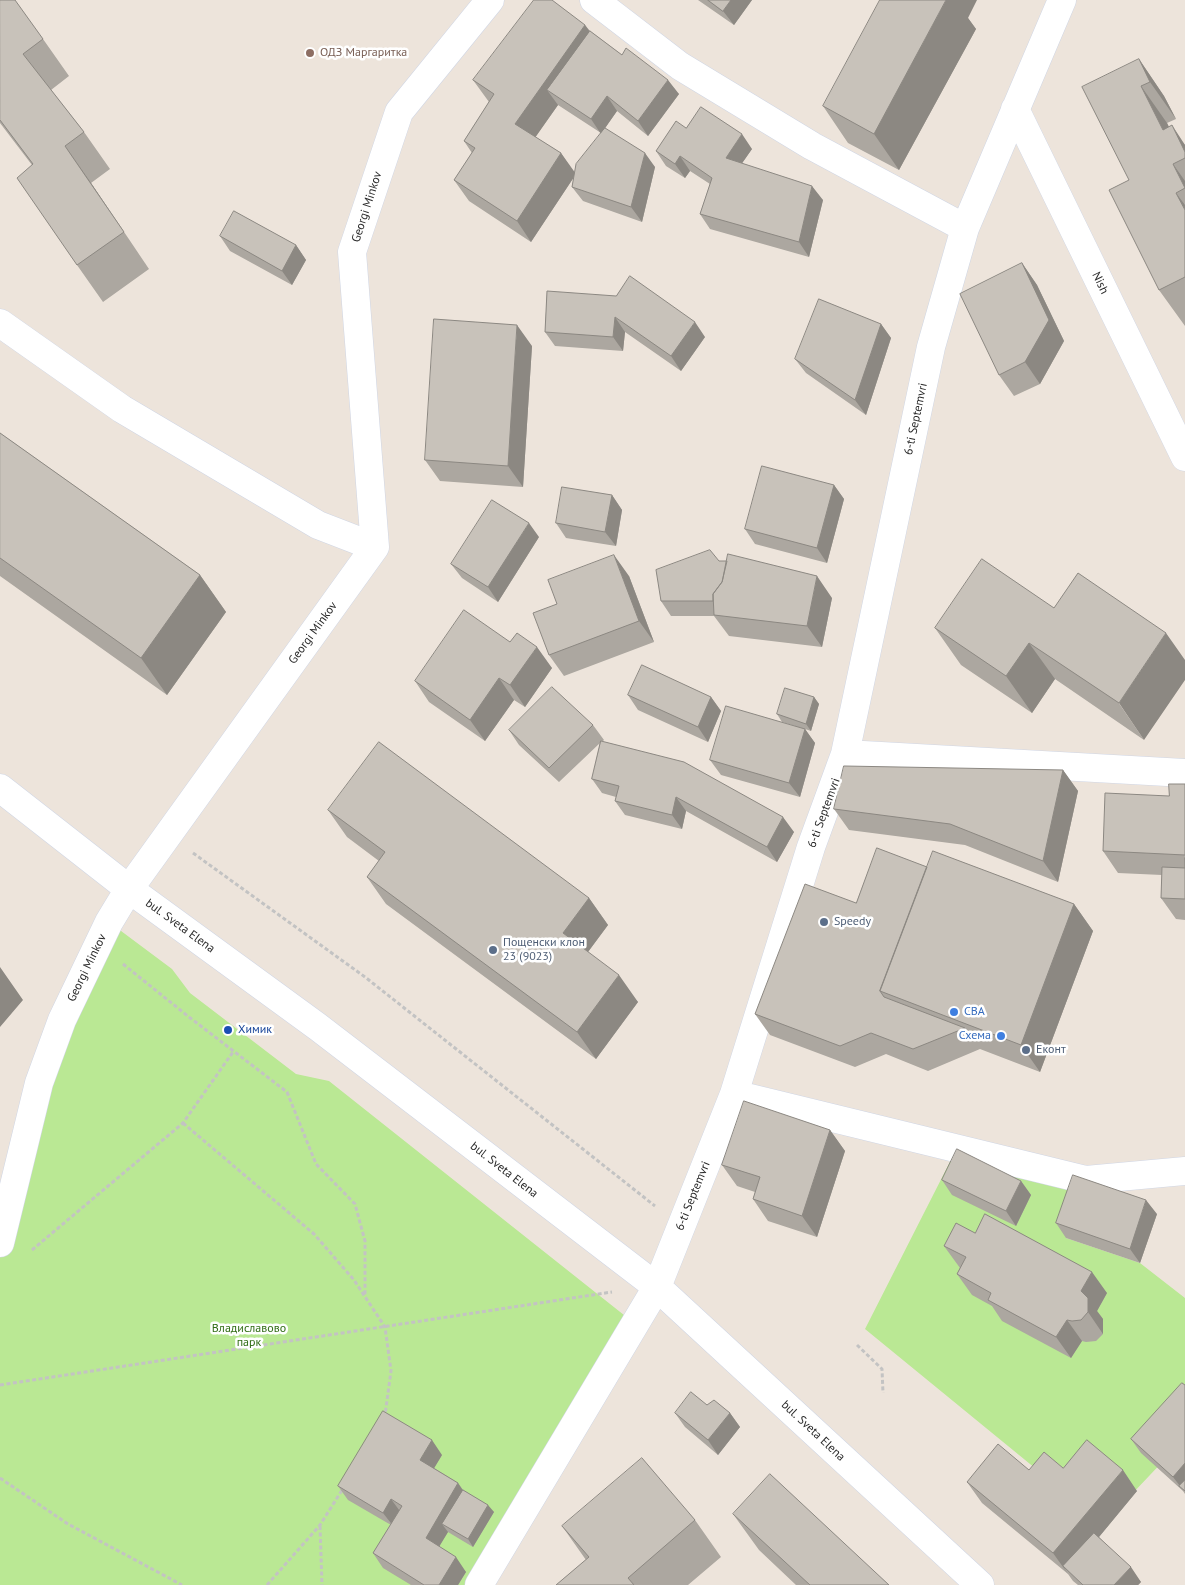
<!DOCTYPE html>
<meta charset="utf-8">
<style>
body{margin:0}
canvas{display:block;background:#ede4db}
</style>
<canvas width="1185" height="1585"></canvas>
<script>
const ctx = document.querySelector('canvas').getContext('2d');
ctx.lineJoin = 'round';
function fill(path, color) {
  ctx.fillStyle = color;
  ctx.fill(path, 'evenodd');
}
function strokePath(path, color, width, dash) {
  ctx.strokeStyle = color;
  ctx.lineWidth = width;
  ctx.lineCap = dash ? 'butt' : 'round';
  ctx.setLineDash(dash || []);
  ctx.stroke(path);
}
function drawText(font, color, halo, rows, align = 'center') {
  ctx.font = font + ' "PT Sans",sans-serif';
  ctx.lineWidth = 5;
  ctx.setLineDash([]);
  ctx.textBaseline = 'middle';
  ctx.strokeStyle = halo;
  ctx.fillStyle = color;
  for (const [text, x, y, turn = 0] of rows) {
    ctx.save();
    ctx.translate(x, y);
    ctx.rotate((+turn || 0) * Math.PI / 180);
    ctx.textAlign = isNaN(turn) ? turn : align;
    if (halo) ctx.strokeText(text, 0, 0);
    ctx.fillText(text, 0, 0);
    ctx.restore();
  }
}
const green = new Path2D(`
 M109,922L172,969L190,993L296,1074L329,1081L634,1323L484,1585H0V1248L39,1083Z
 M957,1148L1086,1180L1066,1238L1140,1263L1185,1298V1438L1132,1494L1107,1527L865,1329Z`);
const path = new Path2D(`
 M193,853L365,977L655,1206
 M123,964L189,1017L287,1092L316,1164L355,1204L365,1241V1295
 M183,1123L314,1234L354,1280L385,1327L391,1371L385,1415
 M32,1250L183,1123L233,1052
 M857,1345L882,1369L883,1393
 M0,1385L612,1292
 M0,1478L68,1524L182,1585
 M320,1526L322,1585
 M267,1585L320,1525L344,1487`);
const minor = new Path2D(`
 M594,0L680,66L812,146L965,228
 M1015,109L1185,457
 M0,323L122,409L318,525L375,547
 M845,754L1185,773
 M0,788L129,889L318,1027L657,1287L980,1585
 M734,1094L1086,1180L1185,1171
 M0,1243L39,1083L62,1020L109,922L129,889L375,547L352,252L399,112L490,0
 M479,1585L657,1287L734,1094L811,847L845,754L931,347L965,228L1062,0`);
const wall = new Path2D(`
 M0,0L43,39L69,76L51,90L84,132L110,169L91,183L149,269L103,302L77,265L32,165L0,123Z
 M698,0H752L734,25Z
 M968,18L976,29L899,170L848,143L823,106Z
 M585,25L590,31L622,55L679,94L648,136L617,111L605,128L655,167L642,222L583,201L572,187L574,177L531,242L469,201L454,180L472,153L464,141L489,102L473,80ZM558,105L601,133L574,173L561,153L535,137Z
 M1139,59L1164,96L1176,119L1167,123L1169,127L1185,145V326L1159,290L1129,180Z
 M686,128L752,149L742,163L823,200L809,257L710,229L700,214L710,184L690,171L685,178L666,166L656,151Z
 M220,236L296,245L306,260L292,285L230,251Z
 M1022,263L1037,285L1064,341L1040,384L1014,396L999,375Z
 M547,291L705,337L681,371L625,332L623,351L555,346L545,332Z
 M881,324L891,338L866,415L806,373L795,359Z
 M532,346L523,487L440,481L425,460Z
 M0,433L200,575L226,612L167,695L0,576Z
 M834,485L844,499L827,563L755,544L745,529Z
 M612,495L622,510L616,546L566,538L556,523Z
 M539,537L498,602L462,578L451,564Z
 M629,576L654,642L564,676L549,655Z
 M832,598L822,647L729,636L714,616H671L661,601Z
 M1054,608L1144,740L1055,679L1032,713L961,665L935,628Z
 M510,642L552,668L525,707L514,700L485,741L429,702L415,681Z
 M628,695L711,697L721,711L708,742L638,710Z
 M814,697L819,704L811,731L805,729L815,743L800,797L721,775L710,760L795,726L782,722L777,714Z
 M593,725L604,740L602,742L794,832L777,862L686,811L682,829L625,815L615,801L616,797L602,793L592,779L600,743L559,782L519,745L509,730Z
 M1063,770L1078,791L1058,882L965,845L849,830L834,809Z
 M1185,784V920L1176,919L1161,898L1162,875L1118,873L1103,851L1169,796Z
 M328,810L589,898L608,925L588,952L638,1002L596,1059L386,904L367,877L379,861L347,837Z
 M927,867L1074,904L1093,931L1040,1072L980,1049L928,1071L886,1054L855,1067L770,1035L755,1014L856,903Z
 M830,1130L845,1151L817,1237L768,1221L753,1199L755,1192L737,1186L722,1165Z
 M942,1180L1021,1181L1031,1195L1016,1226L952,1195Z
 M1157,1214L1140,1263L1066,1238L1056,1223Z
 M975,1233L1107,1293L1097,1311L1103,1319V1334L1096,1341L1086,1342L1082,1341L1071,1358L1002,1321L992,1306L972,1295L957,1274L960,1268L944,1246Z
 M1185,1385V1494L1183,1491L1141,1453L1131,1439Z
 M707,1405L730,1413L740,1427L718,1455L685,1427L675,1413Z
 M442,1455L434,1468L458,1483L463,1490L494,1512L473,1547L448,1532L439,1546L466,1572L458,1585H411L383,1568L373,1553L391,1525L348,1500L338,1486Z
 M1063,1468L1137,1491L1099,1537L1141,1582L1138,1585H1078L1073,1581L1068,1574L982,1503L967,1482L1029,1470Z
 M733,1514L889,1585H796L759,1550Z
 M695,1520L721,1557L688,1585H556L586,1560L562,1526Z`);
const shadedWall = new Path2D(`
 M731,0H752L734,25L723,11Z
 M946,0H977L968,18L976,29L899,170L874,134Z
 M585,25L600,46L547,90L558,105L530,145L515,124Z
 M1139,59L1164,96L1176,119L1150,82Z
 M668,80L679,94L648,136L638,121Z
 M1141,86L1167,123L1184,158L1163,130Z
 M607,96L617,111L601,134L591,119Z
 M1172,125L1185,145V152Z
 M742,134L752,149L736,172L726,158Z
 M65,146L91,183L149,269L124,232Z
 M561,153L576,174L531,242L517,221Z
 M645,153L655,167L642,222L631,207Z
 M680,156L690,171L685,178L675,164Z
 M1173,164L1185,181V188Z
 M812,186L823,200L809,257L799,242Z
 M1176,193L1185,205V210Z
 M296,245L306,260L292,285L282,271Z
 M1022,263L1037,285L1064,341L1040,384L1025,362Z
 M615,317L625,332L623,351L613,337Z
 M695,322L705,337L681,371L671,356Z
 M881,324L891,338L866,415L855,400Z
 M517,325L532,346L523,487L508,466Z
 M834,485L844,499L827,563L817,548Z
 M612,495L622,510L616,546L605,532Z
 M529,523L539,537L498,602L488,587Z
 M614,555L629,576L654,642L639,621Z
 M200,575L226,612L167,695L141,658Z
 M817,576L832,598L822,647L807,626Z
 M1166,633L1185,660V680L1144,740L1119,703Z
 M1029,643L1055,679L1032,713L1006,676Z
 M537,647L552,668L525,707L510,685Z
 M499,678L514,700L485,741L470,720Z
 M711,697L721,711L708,742L698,727Z
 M814,697L819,704L811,731L806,724Z
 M805,729L815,743L800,797L789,783Z
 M1063,770L1078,791L1058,882L1043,861Z
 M676,797L686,811L682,829L672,815Z
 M783,817L794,832L777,862L767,847Z
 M589,898L608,925L582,960L563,933Z
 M1074,904L1093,931L1040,1072L1021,1045Z
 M0,967L23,1000L0,1027Z
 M619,975L638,1002L596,1059L577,1032Z
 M830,1130L845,1151L817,1237L802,1216Z
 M1021,1181L1031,1195L1016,1226L1006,1211Z
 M1146,1200L1157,1214L1140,1263L1130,1249Z
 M1092,1272L1107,1293L1097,1311L1103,1319V1334L1088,1312L1081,1291Z
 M1067,1320L1082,1341L1071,1358L1056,1337Z
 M730,1413L740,1427L718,1455L708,1440Z
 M432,1440L442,1455L430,1475L420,1460Z
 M1185,1463V1489L1180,1486L1173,1477Z
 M1123,1470L1137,1491L1070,1572L1063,1566L1068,1574L1053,1553Z
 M458,1483L468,1498L442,1524L448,1532L436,1552L426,1538Z
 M391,1499L402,1514L394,1527L383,1513Z
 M488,1505L494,1512L473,1547L468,1539Z
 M456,1557L466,1572L458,1585H439Z
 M1131,1567L1141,1582L1138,1585H1114Z`);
const building = new Path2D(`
 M0,0H15L43,39L23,54L84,132L65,146L124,232L77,265L17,178L33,164L0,120Z
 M534,0H552L585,25L515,124L561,153L517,221L454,180L475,148L464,141L494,94L473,80Z
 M708,0H731L723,11Z
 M880,0H946L874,134L823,106Z
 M590,31L622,55L626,48L668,80L638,121L607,96L591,119L547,90Z
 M1139,59L1150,82L1141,86L1163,130L1172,125L1185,152V158L1173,164L1185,188L1176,193L1185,210V277L1159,290L1109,190L1129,180L1082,87Z
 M701,107L742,134L726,158L812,186L799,242L700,214L712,178L680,156L675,164L656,151L676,121L686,128Z
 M605,128L645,153L631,207L572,187L576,164Z
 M234,211L296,245L282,271L220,236Z
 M1022,263L1049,320L1025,362L999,375L960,294Z
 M630,276L695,322L671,356L615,317L613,337L545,332L547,291L616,296Z
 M819,299L881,324L855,400L795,359Z
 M434,319L517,325L508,466L425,460Z
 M0,433L200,575L141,658L0,558Z
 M762,466L834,485L817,548L745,529Z
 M562,487L612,495L605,532L556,523Z
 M492,500L529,523L488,587L451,564Z
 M710,550L719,561H727L722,582L713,594V601H661L656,570Z
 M728,554L817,576L807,626L714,615L713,594L722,582Z
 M614,555L639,621L549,655L533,613L557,604L548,580Z
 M982,559L1054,608L1078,573L1166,633L1119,703L1029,643L1006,676L935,628Z
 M464,610L510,642L517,633L537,647L510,685L499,678L470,720L415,681Z
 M642,665L711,697L698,727L628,695Z
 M552,687L593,725L549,768L509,730Z
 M785,688L814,697L806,724L777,714Z
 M726,706L805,729L789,783L710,760Z
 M601,741L684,762L783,817L767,847L676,797L672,815L615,801L619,786L592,779Z
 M379,742L589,898L563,933L619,975L577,1032L367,877L385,852L328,810Z
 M844,766L1063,770L1043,861L950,824L834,809Z
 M1169,784H1185V855L1103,851L1105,793L1169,796Z
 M877,848L927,867L880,991L884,997L965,1028L913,1049L871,1033L840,1046L755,1014L805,884L856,903Z
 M933,851L1074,904L1021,1045L880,991Z
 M1185,858V899L1161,898L1162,867L1185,868Z
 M744,1101L830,1130L802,1216L753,1199L760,1177L722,1165Z
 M957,1149L1021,1181L1006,1211L942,1180Z
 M1073,1175L1146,1200L1130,1249L1056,1223Z
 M985,1214L1092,1272L1081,1291L1088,1298V1312L1081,1320L1072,1321L1067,1320L1056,1337L988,1300L991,1293L957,1274L966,1257L944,1246L956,1223L975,1233Z
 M1182,1383L1185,1385V1463L1173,1477L1131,1439Z
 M691,1392L707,1405L714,1400L730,1413L708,1440L675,1413Z
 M383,1411L432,1440L420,1460L458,1483L426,1538L456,1557L439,1585H424L373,1553L402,1506L391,1499L383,1513L338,1486Z
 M1087,1440L1123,1470L1053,1553L967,1482L998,1444L1029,1470L1044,1452L1063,1468Z
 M642,1458L695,1520L628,1578L634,1585H556L589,1557L562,1526Z
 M770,1474L889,1585H810L733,1514Z
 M1185,1480V1491L1179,1486Z
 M463,1490L488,1505L468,1539L442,1524Z
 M1094,1533L1131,1567L1114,1585H1083L1063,1566Z`);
const markers = [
 [310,53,5,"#8d6e63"],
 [824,922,5,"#5c6f8a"],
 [493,950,5,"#5c6f8a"],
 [954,1012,5,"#3f7fe0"],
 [228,1030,5,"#1a4fb4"],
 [1001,1036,5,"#3f7fe0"],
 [1026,1050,5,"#5c6f8a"]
];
const educationNames = [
 ["ОДЗ Маргаритка",320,53]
];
const streetNames = [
 ["Georgi Minkov",367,207,-72],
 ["Nish",1100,283,64],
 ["6-ti Septemvri",916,419,-78],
 ["Georgi Minkov",313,633,-54],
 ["6-ti Septemvri",824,813,-70],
 ["bul. Sveta Elena",180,926,36],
 ["Georgi Minkov",87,968,-64],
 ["bul. Sveta Elena",504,1170,38],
 ["6-ti Septemvri",693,1196,-68],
 ["bul. Sveta Elena",813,1431,43]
];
const serviceNames = [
 ["Speedy",834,922],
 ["Пощенски клон",503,943],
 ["23 (9023)",503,957],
 ["Еконт",1036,1050]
];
const shopNames = [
 ["CBA",964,1012],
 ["Схема",991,1036,"right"]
];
const transitNames = [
 ["Химик",238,1030]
];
const parkNames = [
 ["Владиславово",249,1329],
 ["парк",249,1343]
];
fill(green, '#bae894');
strokePath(minor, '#d0d6e4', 29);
strokePath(path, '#c3c3c3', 3, [4, 2.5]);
strokePath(minor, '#fff', 28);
fill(wall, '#aca7a0');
fill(shadedWall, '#8c8882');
fill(building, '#c8c2ba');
strokePath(building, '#8c8882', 1);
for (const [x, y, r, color] of markers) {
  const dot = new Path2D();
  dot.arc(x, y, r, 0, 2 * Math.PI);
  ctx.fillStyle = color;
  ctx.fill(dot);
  strokePath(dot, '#fff', 2);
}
drawText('12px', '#785e54', '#fff', educationNames, 'left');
drawText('12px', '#2a2a2a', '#fff', streetNames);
drawText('12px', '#4e5e75', '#fff', serviceNames, 'left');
drawText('12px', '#366cbe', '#fff', shopNames, 'left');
drawText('12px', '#164399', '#fff', transitNames, 'left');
drawText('12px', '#316d15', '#fff', parkNames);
</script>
